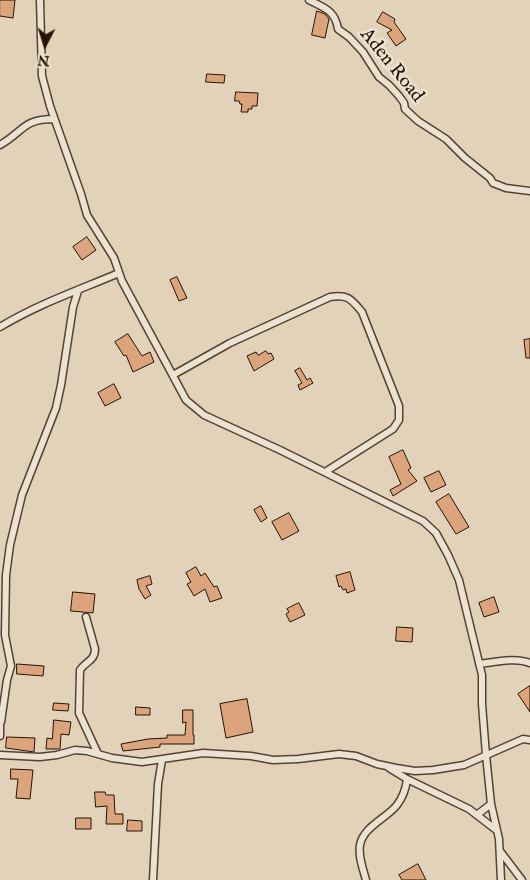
<!DOCTYPE html>
<style>
body{margin:0}
#map{position:relative;width:530px;height:880px;overflow:hidden;background:#e2d2b9;font-family:"IM FELL English",serif}
canvas{display:block}
.north{position:absolute;left:20px;top:20px;width:50px;height:50px;-webkit-text-stroke:4px #ece2d2;paint-order:stroke;rotate:185deg;font-size:14px;font-weight:700;line-height:20px;text-align:center;color:#251303}
.north::after{content:'';display:block;margin:auto;width:18px;height:22px;background:#251303;clip-path:polygon(50% 0,100% 100%,50% 72%,0 100%)}
</style>
<div id="map">
<canvas width="530" height="880"></canvas>
<div class="north">N</div>
</div>
<script>
const ctx = document.querySelector('canvas').getContext('2d');
ctx.lineJoin = 'round';
function fill(path, color) {
  ctx.fillStyle = color;
  ctx.fill(path, 'evenodd');
}
function strokePath(path, color, width, dash) {
  ctx.strokeStyle = color;
  ctx.lineWidth = width;
  ctx.lineCap = dash ? 'butt' : 'round';
  ctx.setLineDash(dash || []);
  ctx.stroke(path);
}
function drawText(font, color, halo, rows, align = 'center') {
  ctx.font = font + ' "IM FELL English",serif';
  ctx.lineWidth = 5;
  ctx.setLineDash([]);
  ctx.textBaseline = 'middle';
  ctx.strokeStyle = halo;
  ctx.fillStyle = color;
  for (const [text, x, y, turn = 0] of rows) {
    ctx.save();
    ctx.translate(x, y);
    ctx.rotate((+turn || 0) * Math.PI / 180);
    ctx.textAlign = isNaN(turn) ? turn : align;
    if (halo) ctx.strokeText(text, 0, 0);
    ctx.fillText(text, 0, 0);
    ctx.restore();
  }
}
const building = new Path2D(`
 M0,0H15L13,18L0,16Z
 M317,11L325,14L329,19L325,38L312,35Z
 M383,12L395,19L394,22L406,39L396,46L387,33L392,30L377,22Z
 M207,74L225,75L224,83L206,82Z
 M236,92L258,93L257,106H252V109H248V112H241L242,104H240L239,101H235Z
 M87,237L96,250L82,260L73,247Z
 M177,277L187,298L179,301L170,280Z
 M128,334L142,356L150,352L154,362L133,372L126,355L124,356L115,342Z
 M530,339V358H526L524,340Z
 M266,351L268,354L271,353L274,359L254,371L247,356L256,352L258,355Z
 M300,368L307,380L310,378L313,383L300,390L298,385L302,383L295,371Z
 M114,384L121,398L105,406L98,393Z
 M403,450L411,468L408,470L417,481L393,496L390,490L401,484L389,457Z
 M439,471L446,485L431,492L424,478Z
 M449,494L469,527L456,534L436,502Z
 M261,506L267,518L261,522L254,510Z
 M289,513L299,531L282,540L272,522Z
 M196,567L201,576L205,573L214,587L217,586L222,598L210,602L205,589L194,596L187,584L191,582L186,573Z
 M350,572L355,590L347,593L346,589L343,590L341,586L339,587L336,576Z
 M150,576L152,584L146,586L151,595L145,599L139,589L137,580Z
 M73,592L95,594L93,613L71,611Z
 M494,597L499,612L484,617L479,603Z
 M299,603L305,615L290,622L286,614L289,612L287,609Z
 M397,627L413,628L412,642L396,641Z
 M17,664L44,666L43,676L17,674Z
 M530,686V712L518,694Z
 M247,699L253,732L226,738L220,704Z
 M54,703L69,704L68,711L53,710Z
 M136,707L150,708V715H136Z
 M183,710H193V735H194V744H160V747L123,751L121,744L148,739L167,738V735H185L186,722L183,723Z
 M54,720L71,722L69,735L61,734L60,749H46L47,738L52,739Z
 M7,737L35,738L34,752L6,748Z
 M11,769L33,770L30,799L16,798L18,779H11Z
 M95,792H105L106,795H114L115,814H123V824H106L107,806L96,807Z
 M76,818H91V829H76Z
 M128,820L142,821V831H127Z
 M418,864L426,880H402L399,875Z`);
const minor = new Path2D(`
 M40,0L42,76L50,106L81,194L87,215L114,258L122,281L186,400L204,415L280,450L423,521L436,533L448,555L459,580L482,675V704L486,755L491,804L499,839L501,880
 M309,0C324,8 335,10 338,29L349,37L363,52L379,77L389,85L399,96L404,103L405,109L418,121L446,139L465,158L490,178L493,183L506,188L530,191
 M0,145C24,131 23,119 54,119
 M0,327C38,304 79,290 119,273
 M173,375L230,343L330,297C348,294 351,299 362,312L399,406V420L393,429L325,472
 M86,617L95,649C95,661 86,661 80,670L79,713L98,754
 M479,664C495,662 516,657 530,663
 M1,722L7,680L11,666L5,635L6,575L10,545L22,495L56,408L61,385L73,307L78,291
 M0,736V720
 M0,755L40,757L57,755L75,750L87,751L112,758L142,762L203,753L251,756L273,760L298,759L339,754L356,756L377,764L396,768L415,771L433,770L464,765L523,739L530,740
 M389,768L407,779L469,809L495,829
 M478,814L491,804
 M500,851L522,880
 M153,880L158,784L162,760
 M366,880C363,869 358,856 360,845C363,827 387,818 397,805C403,797 406,789 407,779`);
const streetNames = [
 ["Aden Road",391,66,51]
];
fill(building, '#dca47d');
strokePath(building, '#251303', 1);
strokePath(minor, '#544330', 9);
strokePath(minor, '#ece2d2', 6);
drawText('19px', '#251303', '#ece2d2', streetNames);
</script>
